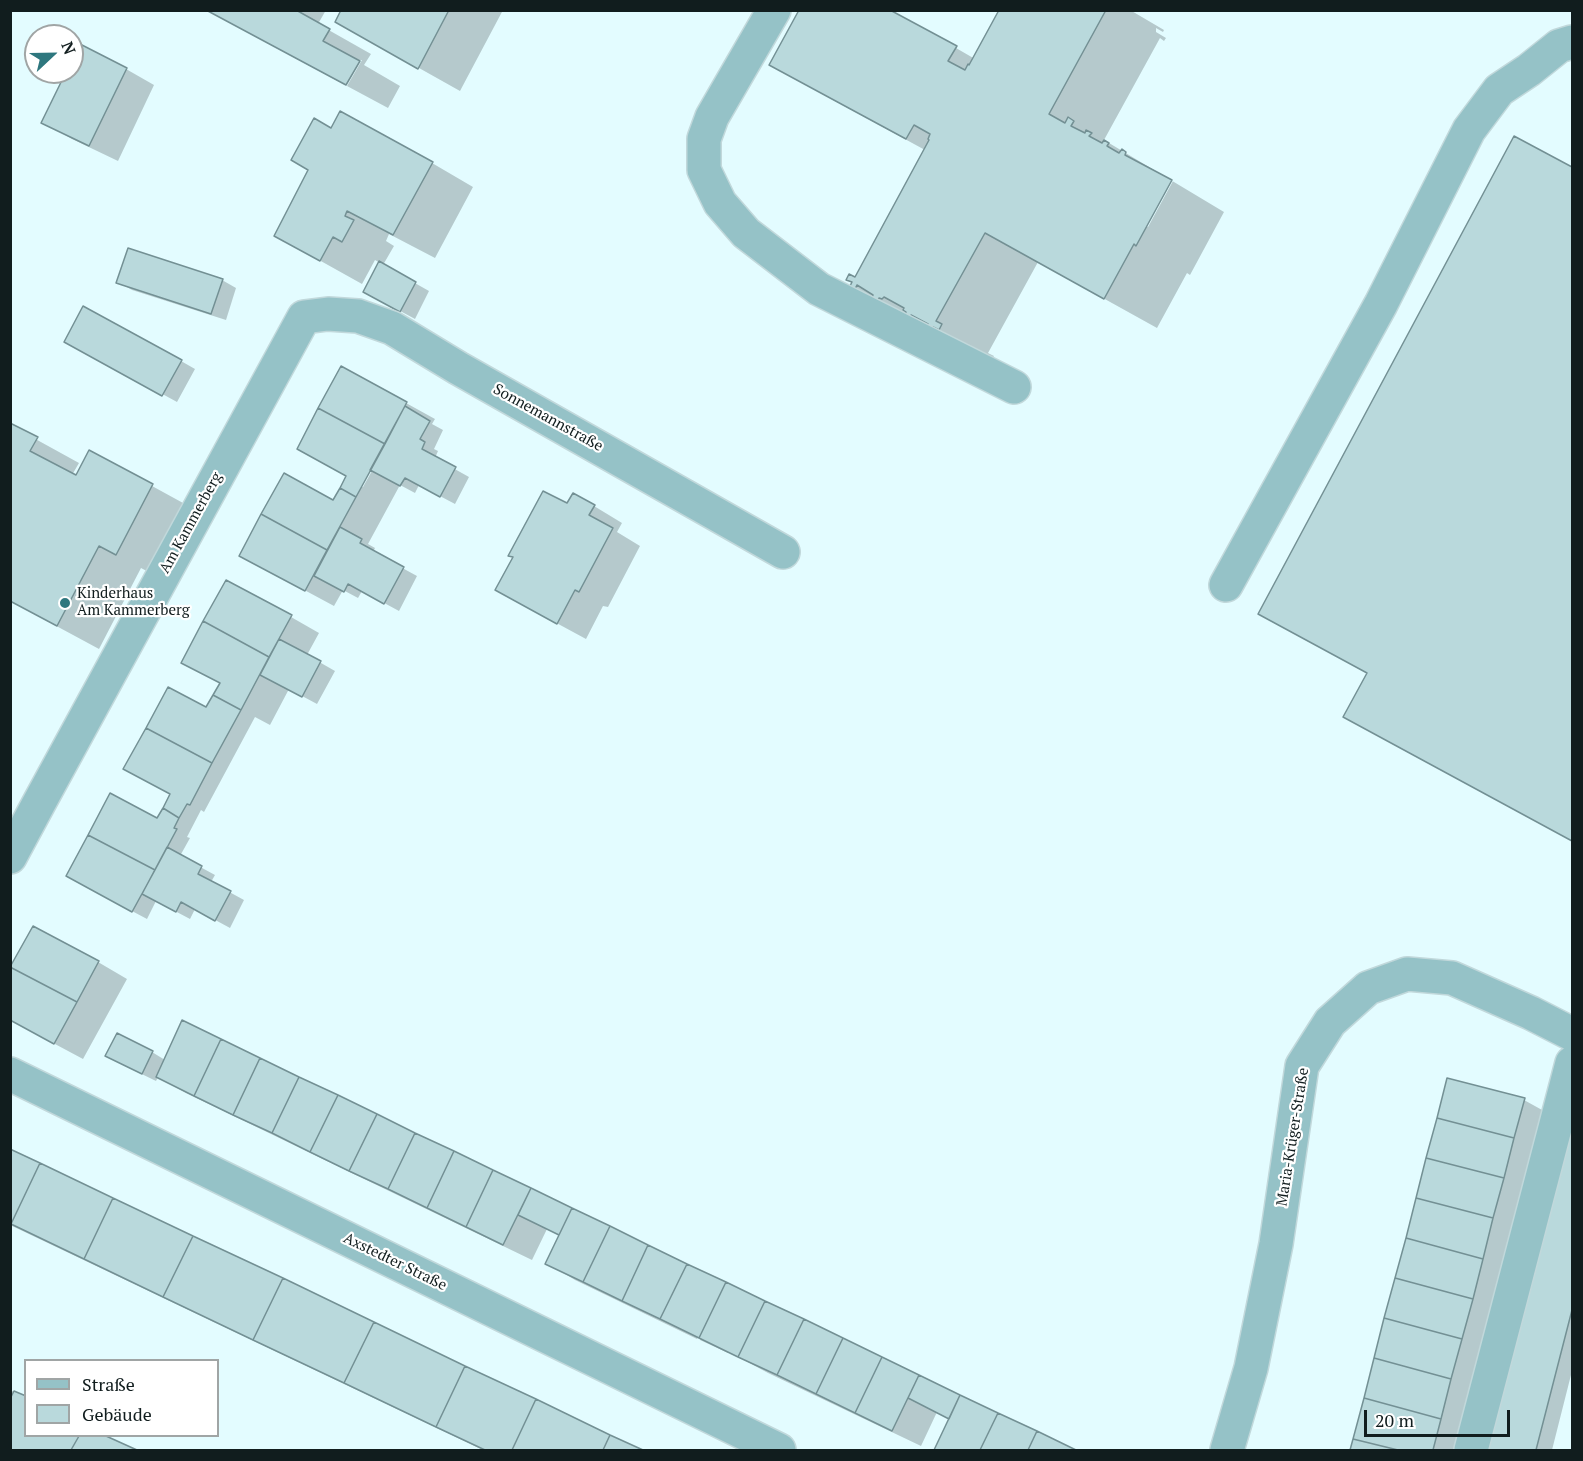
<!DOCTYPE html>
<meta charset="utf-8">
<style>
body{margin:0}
#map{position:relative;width:1583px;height:1461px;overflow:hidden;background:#e3fcff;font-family:"PT Serif",serif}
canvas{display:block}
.frame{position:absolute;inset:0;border:12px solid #111d1e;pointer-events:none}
.legend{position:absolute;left:24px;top:1359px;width:195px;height:78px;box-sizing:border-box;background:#fff;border:2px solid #a0a5a5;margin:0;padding:8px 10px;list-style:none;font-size:18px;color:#111d1e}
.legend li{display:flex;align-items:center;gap:12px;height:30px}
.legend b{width:30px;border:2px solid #a0a5a5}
.north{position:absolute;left:24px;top:24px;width:60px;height:60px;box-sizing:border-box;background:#fff;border:2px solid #a0a5a5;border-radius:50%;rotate:68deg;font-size:16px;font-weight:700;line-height:24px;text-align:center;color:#111d1e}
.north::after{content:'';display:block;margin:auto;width:21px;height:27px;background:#2e777e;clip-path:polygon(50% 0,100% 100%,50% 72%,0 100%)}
.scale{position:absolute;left:1364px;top:1410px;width:146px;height:27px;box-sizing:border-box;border:3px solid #111d1e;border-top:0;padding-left:8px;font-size:18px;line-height:21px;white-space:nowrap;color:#111d1e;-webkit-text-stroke:4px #fff;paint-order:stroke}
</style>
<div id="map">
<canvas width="1583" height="1461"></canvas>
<div class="frame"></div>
<ul class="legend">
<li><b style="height:8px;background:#95c2c7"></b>Straße</li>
<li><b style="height:16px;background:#b9d9dc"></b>Gebäude</li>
</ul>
<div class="north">N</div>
<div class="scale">20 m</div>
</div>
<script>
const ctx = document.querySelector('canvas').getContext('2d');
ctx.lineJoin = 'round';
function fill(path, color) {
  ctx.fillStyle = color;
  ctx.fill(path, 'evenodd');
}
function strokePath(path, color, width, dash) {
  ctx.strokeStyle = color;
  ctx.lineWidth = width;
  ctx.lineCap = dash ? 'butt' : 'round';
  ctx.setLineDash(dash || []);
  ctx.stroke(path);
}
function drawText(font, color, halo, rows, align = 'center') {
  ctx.font = font + ' "PT Serif",serif';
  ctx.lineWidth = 4.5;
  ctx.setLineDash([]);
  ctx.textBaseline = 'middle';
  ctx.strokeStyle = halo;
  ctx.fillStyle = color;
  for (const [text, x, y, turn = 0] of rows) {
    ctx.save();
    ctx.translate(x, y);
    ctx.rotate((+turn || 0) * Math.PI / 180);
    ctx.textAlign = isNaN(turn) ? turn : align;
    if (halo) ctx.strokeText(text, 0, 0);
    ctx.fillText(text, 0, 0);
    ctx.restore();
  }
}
const shadow = new Path2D(`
 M206,10H326L318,24L371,54L364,65L400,86L388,108L347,86L362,60H358L345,85Z
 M342,10H503L460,91L378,45Z
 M1001,10H1130L1164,30L1163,32L1156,28V32L1166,38L1164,41L1160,38L1104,140L1224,212L1190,275L1187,273L1157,328L1038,262L988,353L994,356L992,359L851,287L925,150L824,95L771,65L956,48L975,59ZM1170,181H1173L1148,227L1146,226Z
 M72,64L126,69L154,85L118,161L72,139L43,122L68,72H72Z
 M332,130L432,163L473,187L435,258L389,234L386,241L394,246L383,265L429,291L415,319L378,299L380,263L375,260L362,284L276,236Z
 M1515,138L1572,169V841L1398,747L1345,717L1368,674L1260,613Z
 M222,280L236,288L226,320L132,290L118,282Z
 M80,349L181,361L195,369L177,402Z
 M406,403L435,419L432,424L443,430L434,449L438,451L435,458L469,477L455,504L419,485L415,493L400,485L368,544L375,548L373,552L417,576L399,611L362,591L358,598L343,590L334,606L269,571L334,502ZM370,469H373L363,487H360Z
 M10,425L79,463L72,475L76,477L90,452L194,509L158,577L141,568L99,649L10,601Z
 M568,505L594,506L622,523L617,532L640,546L608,607L603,606L586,639L525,606Z
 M291,617L319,633L307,655L335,671L317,704L289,689L270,725L255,717L204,812L201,810L187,837L190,838L180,856L215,875L211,882L244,900L230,928L195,909L190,919L156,901L147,919L81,884L158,820L207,709Z
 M98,962L127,979L83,1059L10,1020Z
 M183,1022L724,1283L697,1339L575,1280L547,1263L561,1235L547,1229L532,1260L186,1093L158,1077L156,1081L121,1064L152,1052L165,1060Z
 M1448,1080L1524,1100L1553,1116L1465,1450H1352Z
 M1572,1126V1371L1552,1450H1489Z
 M10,1150L640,1450H483L10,1225Z
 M727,1284L1073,1450H936L951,1419L937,1412L921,1446L768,1373L729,1352L728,1353L700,1340Z
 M10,1390L26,1397V1436H103L134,1450H10Z`);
const building = new Path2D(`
 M206,10H296L330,29L323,41L360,61L346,85Z
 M341,10H449L418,69L335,22Z
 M799,10H890L957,46L948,61L965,70L968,64L969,65L999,10H1106L1049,114L1065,123L1068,117L1074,121L1071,126L1085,133L1086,130L1092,133L1089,136L1102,143L1104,140L1109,143L1107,146L1119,153L1122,149L1126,152L1125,155L1172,180L1136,246L1134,244L1104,299L985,233L936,321L942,324L939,330L933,327L931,332L925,329L928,324L911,315L909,320L903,317L906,312L903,310L904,308L884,297L882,299L879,298L877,303L871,300L873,295L857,285L854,291L849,288L852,282L846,280L849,274L855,277L929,140L928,139L930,134L914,125L906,139L769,65Z
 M80,44L127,68L89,146L41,123L66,72H72V61Z
 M340,111L433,162L393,235L347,211L345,216L354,220L342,242L333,237L320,261L274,236L308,170L291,160L314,118L331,128Z
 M1514,136L1572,167V841L1343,717L1367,673L1258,614Z
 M128,248L223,279L211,314L116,283Z
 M379,261L416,282L400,312L363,292Z
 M83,306L182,360L162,396L64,342Z
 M341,366L407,402L385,444L318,408Z
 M405,406L430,421L420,439L425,442L422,449L456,467L440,497L405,478L400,486L370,470Z
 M318,408L385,444L356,497L340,488L346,476L297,449Z
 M10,423L38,437L30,451L76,475L89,450L153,484L116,555L99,546L57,626L10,601Z
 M284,473L333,500L340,488L356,497L327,550L261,514Z
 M543,491L567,503L573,493L595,505L589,515L613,528L579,592L575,590L557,624L495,590L513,557L508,556Z
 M261,514L327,550L305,591L239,556Z
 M340,527L362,539L360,543L404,567L384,604L348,584L344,592L314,576Z
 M226,580L292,615L269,657L203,621Z
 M203,621L269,657L241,710L213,695L220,683L181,663Z
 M279,639L321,661L302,697L260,675Z
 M168,687L206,707L213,695L241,710L212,763L146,728Z
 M146,728L212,763L190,805L187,804L179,818L163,808L170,794L123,769Z
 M110,793L157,818L163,808L179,818L174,828L177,829L155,870L88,835Z
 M88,835L155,870L132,912L66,876Z
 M167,847L202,866L198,874L231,891L215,921L181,902L176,912L142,894Z
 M33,926L99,961L77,1002L10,967Z
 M10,967L77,1002L54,1044L10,1020Z
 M182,1020L221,1039L194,1096L156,1077Z
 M117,1033L153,1051L142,1074L105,1056Z
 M221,1039L260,1058L233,1115L194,1096Z
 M260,1058L299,1077L272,1133L233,1115Z
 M299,1077L338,1095L310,1152L272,1133Z
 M1447,1078L1525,1098L1514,1138L1437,1118Z
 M338,1095L377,1114L349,1171L310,1152Z
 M377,1114L415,1133L388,1189L349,1171Z
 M1437,1118L1514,1138L1504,1178L1426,1158Z
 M1572,1120V1310L1536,1450H1488Z
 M415,1133L454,1151L427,1208L388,1189Z
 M10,1149L40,1163L11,1224H10Z
 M454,1151L493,1170L466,1227L427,1208Z
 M1426,1158L1504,1178L1493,1218L1416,1198Z
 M40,1163L113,1198L84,1259L11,1224Z
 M493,1170L531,1188L503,1245L466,1227Z
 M531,1188L572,1208L559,1235L518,1215Z
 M113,1198L193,1236L163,1297L84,1259Z
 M1416,1198L1493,1218L1483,1259L1406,1238Z
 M572,1208L610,1226L583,1282L545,1264Z
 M610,1226L648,1245L622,1301L583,1282Z
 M193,1236L283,1278L253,1340L163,1297Z
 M1406,1238L1483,1259L1473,1299L1395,1278Z
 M648,1245L687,1264L660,1319L622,1301Z
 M687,1264L726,1282L699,1338L660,1319Z
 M283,1278L374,1322L344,1383L253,1340Z
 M1395,1278L1473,1299L1462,1339L1384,1318Z
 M726,1282L765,1301L738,1357L699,1338Z
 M765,1301L804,1319L777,1375L738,1357Z
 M1384,1318L1462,1339L1451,1379L1374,1358Z
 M804,1319L843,1338L816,1394L777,1375Z
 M374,1322L465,1366L436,1427L344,1383Z
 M843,1338L882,1357L855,1413L816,1394Z
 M882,1357L919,1375L892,1431L855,1413Z
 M1374,1358L1451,1379L1441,1419L1364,1398Z
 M465,1366L536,1399L512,1450H485L436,1427Z
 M919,1375L960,1395L949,1419L908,1398Z
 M14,1391L26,1396V1436H79L71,1450H10V1399Z
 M960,1395L998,1413L980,1450H934Z
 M1364,1398L1441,1419L1433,1450H1398L1353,1439Z
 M536,1399L610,1435L603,1450H512Z
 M998,1413L1037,1431L1028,1450H980Z
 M1037,1431L1076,1450H1028Z
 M610,1435L643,1450H603Z
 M79,1436H106L137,1450H71Z
 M1353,1439L1398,1450H1350Z`);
const minor = new Path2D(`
 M774,10L712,117L704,139V170L720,203L746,233L819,289L1014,387
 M1226,585L1381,304L1469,130L1499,90L1529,70L1559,46L1572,42
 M10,857L39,803L304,317L328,314L358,316L392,328L458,368L783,552
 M10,1074L779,1450
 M1227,1450L1251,1368L1276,1244L1302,1066L1330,1022L1368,988L1407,974L1452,978L1531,1013L1572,1034
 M1471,1450L1572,1063`);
const markers = [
 [65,603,6,"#2e777e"]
];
const streetNames = [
 ["Sonnemannstraße",548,418,29],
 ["Am Kammerberg",191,523,-61],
 ["Maria-Krüger-Straße",1293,1137,-81],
 ["Axstedter Straße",395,1262,26]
];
const poiNames = [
 ["Kinderhaus",77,594],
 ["Am Kammerberg",77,611]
];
fill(shadow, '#0003');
fill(building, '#b9d9dc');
strokePath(building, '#739094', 1.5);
strokePath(minor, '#c1d8db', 36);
strokePath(minor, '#95c2c7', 33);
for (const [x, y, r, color] of markers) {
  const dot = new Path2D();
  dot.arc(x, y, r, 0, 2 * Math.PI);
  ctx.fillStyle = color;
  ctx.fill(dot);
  strokePath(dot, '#fff', 2);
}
drawText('15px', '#111d1e', '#fff', streetNames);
drawText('15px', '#111d1e', '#fff', poiNames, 'left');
</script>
